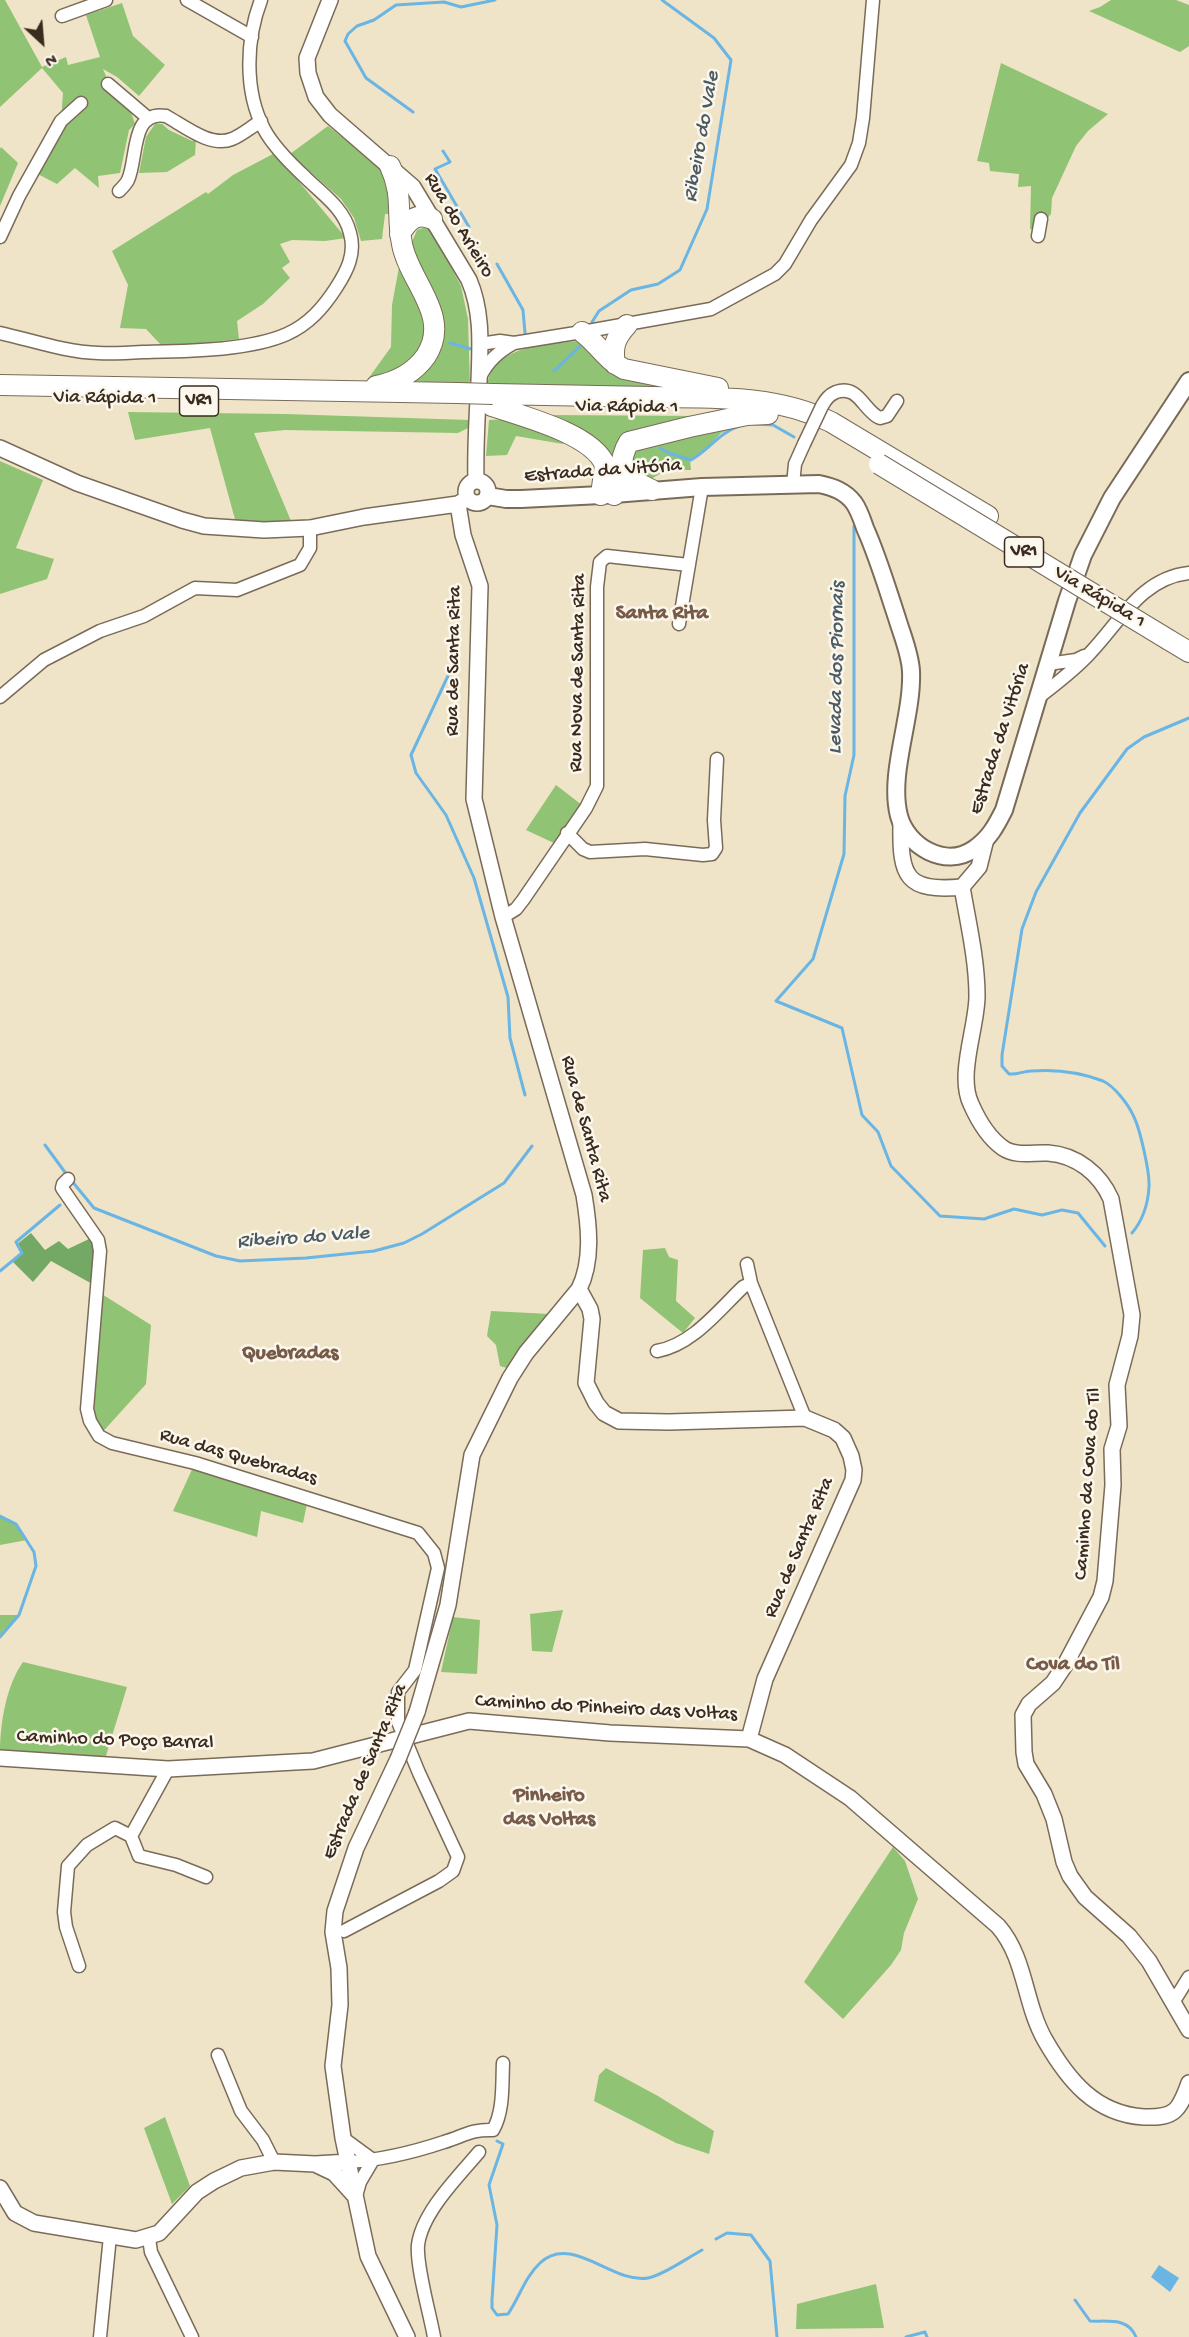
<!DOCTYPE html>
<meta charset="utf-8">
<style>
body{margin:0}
#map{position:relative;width:1189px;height:2337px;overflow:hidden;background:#efe4c7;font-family:"Gochi Hand",sans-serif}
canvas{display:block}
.north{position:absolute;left:12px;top:12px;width:60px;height:60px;-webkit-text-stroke:4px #fbf7ec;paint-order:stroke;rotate:154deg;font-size:16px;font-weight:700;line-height:24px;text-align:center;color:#3b2a1e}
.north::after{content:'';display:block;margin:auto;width:21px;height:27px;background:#3b2a1e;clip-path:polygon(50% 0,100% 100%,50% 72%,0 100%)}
</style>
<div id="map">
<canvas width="1189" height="2337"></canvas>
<div class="north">N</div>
</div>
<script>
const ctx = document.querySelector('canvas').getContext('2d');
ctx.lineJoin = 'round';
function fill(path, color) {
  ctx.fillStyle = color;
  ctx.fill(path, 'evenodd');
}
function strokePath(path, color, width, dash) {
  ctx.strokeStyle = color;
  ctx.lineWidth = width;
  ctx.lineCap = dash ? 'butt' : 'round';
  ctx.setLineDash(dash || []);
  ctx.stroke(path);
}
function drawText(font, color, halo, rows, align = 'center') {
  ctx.font = font + ' "Gochi Hand",sans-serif';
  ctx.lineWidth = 5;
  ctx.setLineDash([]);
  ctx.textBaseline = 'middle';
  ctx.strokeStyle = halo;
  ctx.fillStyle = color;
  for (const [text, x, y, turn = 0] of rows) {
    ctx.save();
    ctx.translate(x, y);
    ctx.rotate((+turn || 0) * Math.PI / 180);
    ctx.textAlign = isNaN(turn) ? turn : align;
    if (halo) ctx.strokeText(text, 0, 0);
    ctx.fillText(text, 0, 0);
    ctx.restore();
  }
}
const green = new Path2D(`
 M0,0H5L42,67L66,57L68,65L100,57L86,15L122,3L133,36L165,65L139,96L117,77L103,69L108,81L104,89L131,112L135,124L129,130L120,173L98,176L99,188L75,168L57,184L32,171L61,121L63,93L42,68L0,107Z
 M1111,0H1176L1189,5V46L1180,52L1089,11L1100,7Z
 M1001,63L1108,114L1088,131L1076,146L1052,198L1051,214L1039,228L1030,229L1031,186L1018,187L1019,174L990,171L989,163L977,161Z
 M155,124H162L169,130L192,141L196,139L195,155L167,172L139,173L146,137Z
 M328,126L388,174L393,214H385L382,239L361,241L354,218L341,199L290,154Z
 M1,147L18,163L0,206V149Z
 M275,153L346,238L325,241L292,240L280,244L290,262L282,268L290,278L263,304L237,321L239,339L163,347L146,329L120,328L128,285L112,251L206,192L208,194L233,175Z
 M429,226L461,286L468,319L470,385L411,384C433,368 445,352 442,324L408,251L417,230Z
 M399,267L427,322L426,342L418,357L386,379H368L391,347L392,305Z
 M585,340L597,351L710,393L586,386L487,384C497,342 551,345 585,340Z
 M128,412L285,414L469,420L468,428L458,433L285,430L254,433L291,521L236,523L210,428L135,440Z
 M546,415L699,416L615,451L610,479Z
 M510,419L567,438L563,444L516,436L507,455L486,456L489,420Z
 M739,424L721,433L702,453L690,460L691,470H667L651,479L640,478L626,458L638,447Z
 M0,461L43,480L16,548L54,559L47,579L0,594Z
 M556,785L582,805L556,844L526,830Z
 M665,1248L669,1257L678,1260L676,1301L695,1318L683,1333L640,1298L643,1250Z
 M97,1291L151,1325L146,1384L99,1436L90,1421Z
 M491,1311L549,1314L507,1368L500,1366L496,1345L487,1336Z
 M195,1463L308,1499L303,1523L261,1511L257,1537L173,1511Z
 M0,1515L16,1524L27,1540L0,1545Z
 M563,1610L552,1652L532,1651L530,1614Z
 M0,1615H19L0,1638Z
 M453,1617L480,1620L477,1674L441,1672Z
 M23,1662L127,1687L105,1759L0,1753C0,1724 6,1686 23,1662Z
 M893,1847L905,1861L918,1899L904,1933L901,1950L891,1965L843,2019L804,1982Z
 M606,2068L658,2096L714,2131L709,2154L676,2143L594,2101L599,2075Z
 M165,2117L190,2186L172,2204L144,2128Z
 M876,2284L884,2328L796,2329L797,2304Z`);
const forest = new Path2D(`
 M31,1233L45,1250L59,1241L68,1249L89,1239L94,1242V1285L51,1261L33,1282L12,1261L21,1253L16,1245Z`);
const water = new Path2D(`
 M1159,2265L1179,2278L1170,2292L1151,2277Z`);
const stream = new Path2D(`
 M413,112L366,78L345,41L348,34L357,26L374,20L396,5L444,2L461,7L495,0
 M443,151L450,162L435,169L469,227
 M497,264L523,310L525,333
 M592,322L599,311L631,290L658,284L680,270L707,209L731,60L714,38L662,0
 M450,343L471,349
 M554,371L583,343
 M754,424L773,425L794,437
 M660,448L669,453L691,460C709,450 719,433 739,426
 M854,526V755L845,796L844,854L813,959L776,1001L842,1028L862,1115L878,1132L891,1166L940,1216L984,1219L1014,1209L1042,1215L1062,1210L1078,1213L1105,1246
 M454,663L411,755L416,773L446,815L474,878L508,997L510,1038L525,1095
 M45,1145L67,1175
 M71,1180L94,1208L216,1256L240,1261L306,1258L374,1251L404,1243L422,1234L504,1183L532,1146
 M1132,1233C1143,1220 1148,1203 1149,1187C1150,1173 1140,1128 1133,1115C1128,1104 1114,1086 1103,1081C1080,1072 1055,1069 1031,1071C1023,1071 1017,1075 1009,1074L1002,1066V1055L1022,929L1036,892L1080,813L1127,749L1144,737L1189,718
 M0,1271L22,1253L16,1242L60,1205
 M0,1516L16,1524L34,1552L36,1566L19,1615L0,1637
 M497,2141L503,2144L489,2185L497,2225L492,2300V2308L497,2315L508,2314C519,2298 525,2277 540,2263C572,2233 612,2284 648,2278C664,2275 687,2258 702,2250
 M716,2239L727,2233L751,2235L770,2261L777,2337
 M1075,2300L1090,2321C1108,2322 1128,2317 1136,2337
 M906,2337L925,2332L927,2337`);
const minor = new Path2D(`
 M187,0L252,37
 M62,16L106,0
 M108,84L148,118
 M119,191C122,188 126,184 128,180C138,158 130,110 166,116C184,126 211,148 232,139C242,135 251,127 261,121
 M1038,236L1041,219
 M0,237L19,196L61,121L81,103
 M0,333C32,340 65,352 98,353C113,354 128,353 143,352C185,351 249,351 287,334C309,324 323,308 336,288C347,271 356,254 350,233C344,208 322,194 305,177C291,164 273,146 264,129C244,91 246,39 261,0
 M480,344L500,341L514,343L582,332L711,309L775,274L785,264L811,220L851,165L859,143L863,118L873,0
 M480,377C488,361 498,352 514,343
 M822,406C826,399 829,395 836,392C859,384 864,412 880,418L887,416L897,401
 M793,485L795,464L804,444
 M679,624L702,487
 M1048,664L1076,660L1084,656
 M0,697L44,660L100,631L144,616L195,588L237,590L300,565L310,548V528
 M1039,697C1057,683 1076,669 1091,652C1121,620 1142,578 1189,573
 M567,833L583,849L590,852L645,849L703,855L712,854L716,848L714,820L717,759
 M503,917L516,909L523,900L586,808L597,786V587L600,562L607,556L689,565
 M68,1179L63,1184L62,1188L98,1240L100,1251L87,1409L90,1421L99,1436L112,1443L195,1463L418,1533L434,1553L438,1568L415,1670L398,1692V1722L419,1773L458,1857L453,1871L439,1881L344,1931
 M747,1264L751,1283
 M657,1351C692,1345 718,1311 743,1287L751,1283L805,1418
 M131,1836L139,1856L176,1865L206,1877
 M79,1966L66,1927L64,1912L68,1866L87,1845L115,1828L131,1836L168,1769
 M1174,2001L1189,1977
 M218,2055L241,2111L263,2140L274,2162
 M343,2138L373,2160
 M349,2162C380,2160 414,2152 444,2142C464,2136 471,2129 493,2130C504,2111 502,2084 503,2063
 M356,2196L360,2182L373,2160
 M149,2238L151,2252L192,2337
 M100,2337L110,2236
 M434,2337C430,2314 416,2266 418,2245C422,2212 459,2176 479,2152`);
const tertiary = new Path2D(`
 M330,0L307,58L308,73L316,97L330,115L413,187L469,280C483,313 480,347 479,382C477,415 475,448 476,481
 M0,448L77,483L182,520L204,526L264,530L310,528L364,517L458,504L468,498
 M466 492a11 11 0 1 1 22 0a11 11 0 1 1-22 0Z
 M901,824C900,877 906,892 962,887L979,867L986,839
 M962,887C968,922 977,960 977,996C977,1027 957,1075 971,1104C978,1120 989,1138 1003,1148C1016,1157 1034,1152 1048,1153C1077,1155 1100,1174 1111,1199L1132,1315L1130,1336L1117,1385L1119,1426L1112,1449L1113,1485L1105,1581L1101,1597L1065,1665L1053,1683L1029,1704L1023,1715L1024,1752L1026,1764L1044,1794L1054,1819L1064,1862L1070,1876L1085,1897L1129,1936L1149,1961L1189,2030
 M579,1289L590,1309L592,1319L586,1383L596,1403L604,1413L619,1421L669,1422L805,1418L834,1430L843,1438L851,1456L854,1470L853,1480L765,1679L749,1739
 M417,1712L448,1605L472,1455L510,1378L526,1353L579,1289C593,1261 589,1225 584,1195L503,917L474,799L480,586L463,535L458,504
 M0,1758L168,1769L313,1761L469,1721L610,1733L749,1739L785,1755L850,1798L998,1926C1026,1958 1024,2003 1045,2040C1068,2080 1095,2114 1144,2117C1175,2118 1179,2111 1189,2083
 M398,1759L356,1848L335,1911L333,1932L339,1968L340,2005L333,2066L343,2138L368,2256L407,2337
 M315,2164L334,2173L354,2195
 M0,2188L15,2213L34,2223L136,2240L159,2233L197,2192L214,2181L241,2168L274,2162L315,2164L349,2162`);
const secondary = new Path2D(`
 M488,496L506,499H521L601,495L702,487L819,484C833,487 845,491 854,503C859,510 862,519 865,528C878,557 887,588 897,618C902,635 910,653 911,671C913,717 888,773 899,816C907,846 945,869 974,849C989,839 996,826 1004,810L1067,601L1083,555L1112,498L1189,381`);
const trunk = new Path2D(`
 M400,234C408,220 417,212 432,219
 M582,332C597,343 607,361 624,369L718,388
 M615,364C612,347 615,338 627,325
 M0,385L457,393
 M376,386C396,382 414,373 426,356C452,316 409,282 402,244C396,215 404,196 390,166
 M493,394C545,395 598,396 650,397C712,398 774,394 831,422L988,516
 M492,406C522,416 593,434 605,465L601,495
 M620,465L632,480L652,490
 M614,495C623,477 618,459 629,442L689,427L747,415L768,414
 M1169,640L1189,652`);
const minorBridge = new Path2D(`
 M804,444L822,406`);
const tertiaryBridge = new Path2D(`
 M398,1759L417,1712`);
const trunkBridge = new Path2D(`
 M457,393L493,394
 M879,464L1169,640`);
const shields = [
 [199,401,39],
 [1024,552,39]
];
const shieldNames = [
 ["VR1",199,401],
 ["VR1",1024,552]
];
const streetNames = [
 ["Rua do Arieiro",458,226,59],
 ["Via Rápida 1",105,399,1],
 ["Via Rápida 1",627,408,1],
 ["Estrada da Vitória",603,472,-4],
 ["Via Rápida 1",1099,598,31],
 ["Rua de Santa Rita",455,661,-89],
 ["Rua Nova de Santa Rita",579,673,-89],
 ["Estrada da Vitória",1001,739,-72],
 ["Rua de Santa Rita",585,1129,75],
 ["Rua das Quebradas",238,1458,16],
 ["Caminho da Cova do Til",1089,1484,-86],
 ["Rua de Santa Rita",800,1548,-67],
 ["Caminho do Pinheiro das Voltas",606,1709,3],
 ["Caminho do Poço Barral",115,1741,2],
 ["Estrada de Santa Rita",366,1772,-67]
];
const waterNames = [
 ["Ribeiro do Vale",703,137,-80],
 ["Levada dos Piornais",838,668,-89],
 ["Ribeiro do Vale",303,1239,-4]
];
const neighbourhoodNames = [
 ["Santa Rita",662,615],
 ["Quebradas",290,1355],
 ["Cova do Til",1073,1666],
 ["Pinheiro",549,1797],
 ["das Voltas",549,1821]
];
fill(green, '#90c373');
fill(forest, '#74a965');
fill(water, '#6ab5e3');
strokePath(stream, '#6ab5e3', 3);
strokePath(minor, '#7a6b59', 15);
strokePath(tertiary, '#7a6b59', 18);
strokePath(secondary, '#7a6b59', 20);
strokePath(trunk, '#7a6b59', 22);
strokePath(minor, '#fff', 12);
strokePath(tertiary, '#fff', 15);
strokePath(secondary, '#fff', 16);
strokePath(trunk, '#fff', 20);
strokePath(minorBridge, '#7a6b59', 15, []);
strokePath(tertiaryBridge, '#7a6b59', 18, []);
strokePath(trunkBridge, '#7a6b59', 22, []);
strokePath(minorBridge, '#fff', 12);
strokePath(tertiaryBridge, '#fff', 15);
strokePath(trunkBridge, '#fff', 20);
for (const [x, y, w] of shields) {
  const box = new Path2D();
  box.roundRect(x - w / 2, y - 15, w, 30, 4.5);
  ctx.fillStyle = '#fbf7ec';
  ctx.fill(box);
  strokePath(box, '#3b2a1e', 1.5);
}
drawText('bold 18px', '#3b2a1e', null, shieldNames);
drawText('20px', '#3b2a1e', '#fbf7ec', streetNames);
drawText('italic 21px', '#4b5b63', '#fbf7ec', waterNames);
drawText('bold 21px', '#775b48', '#fbf7ec', neighbourhoodNames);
</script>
